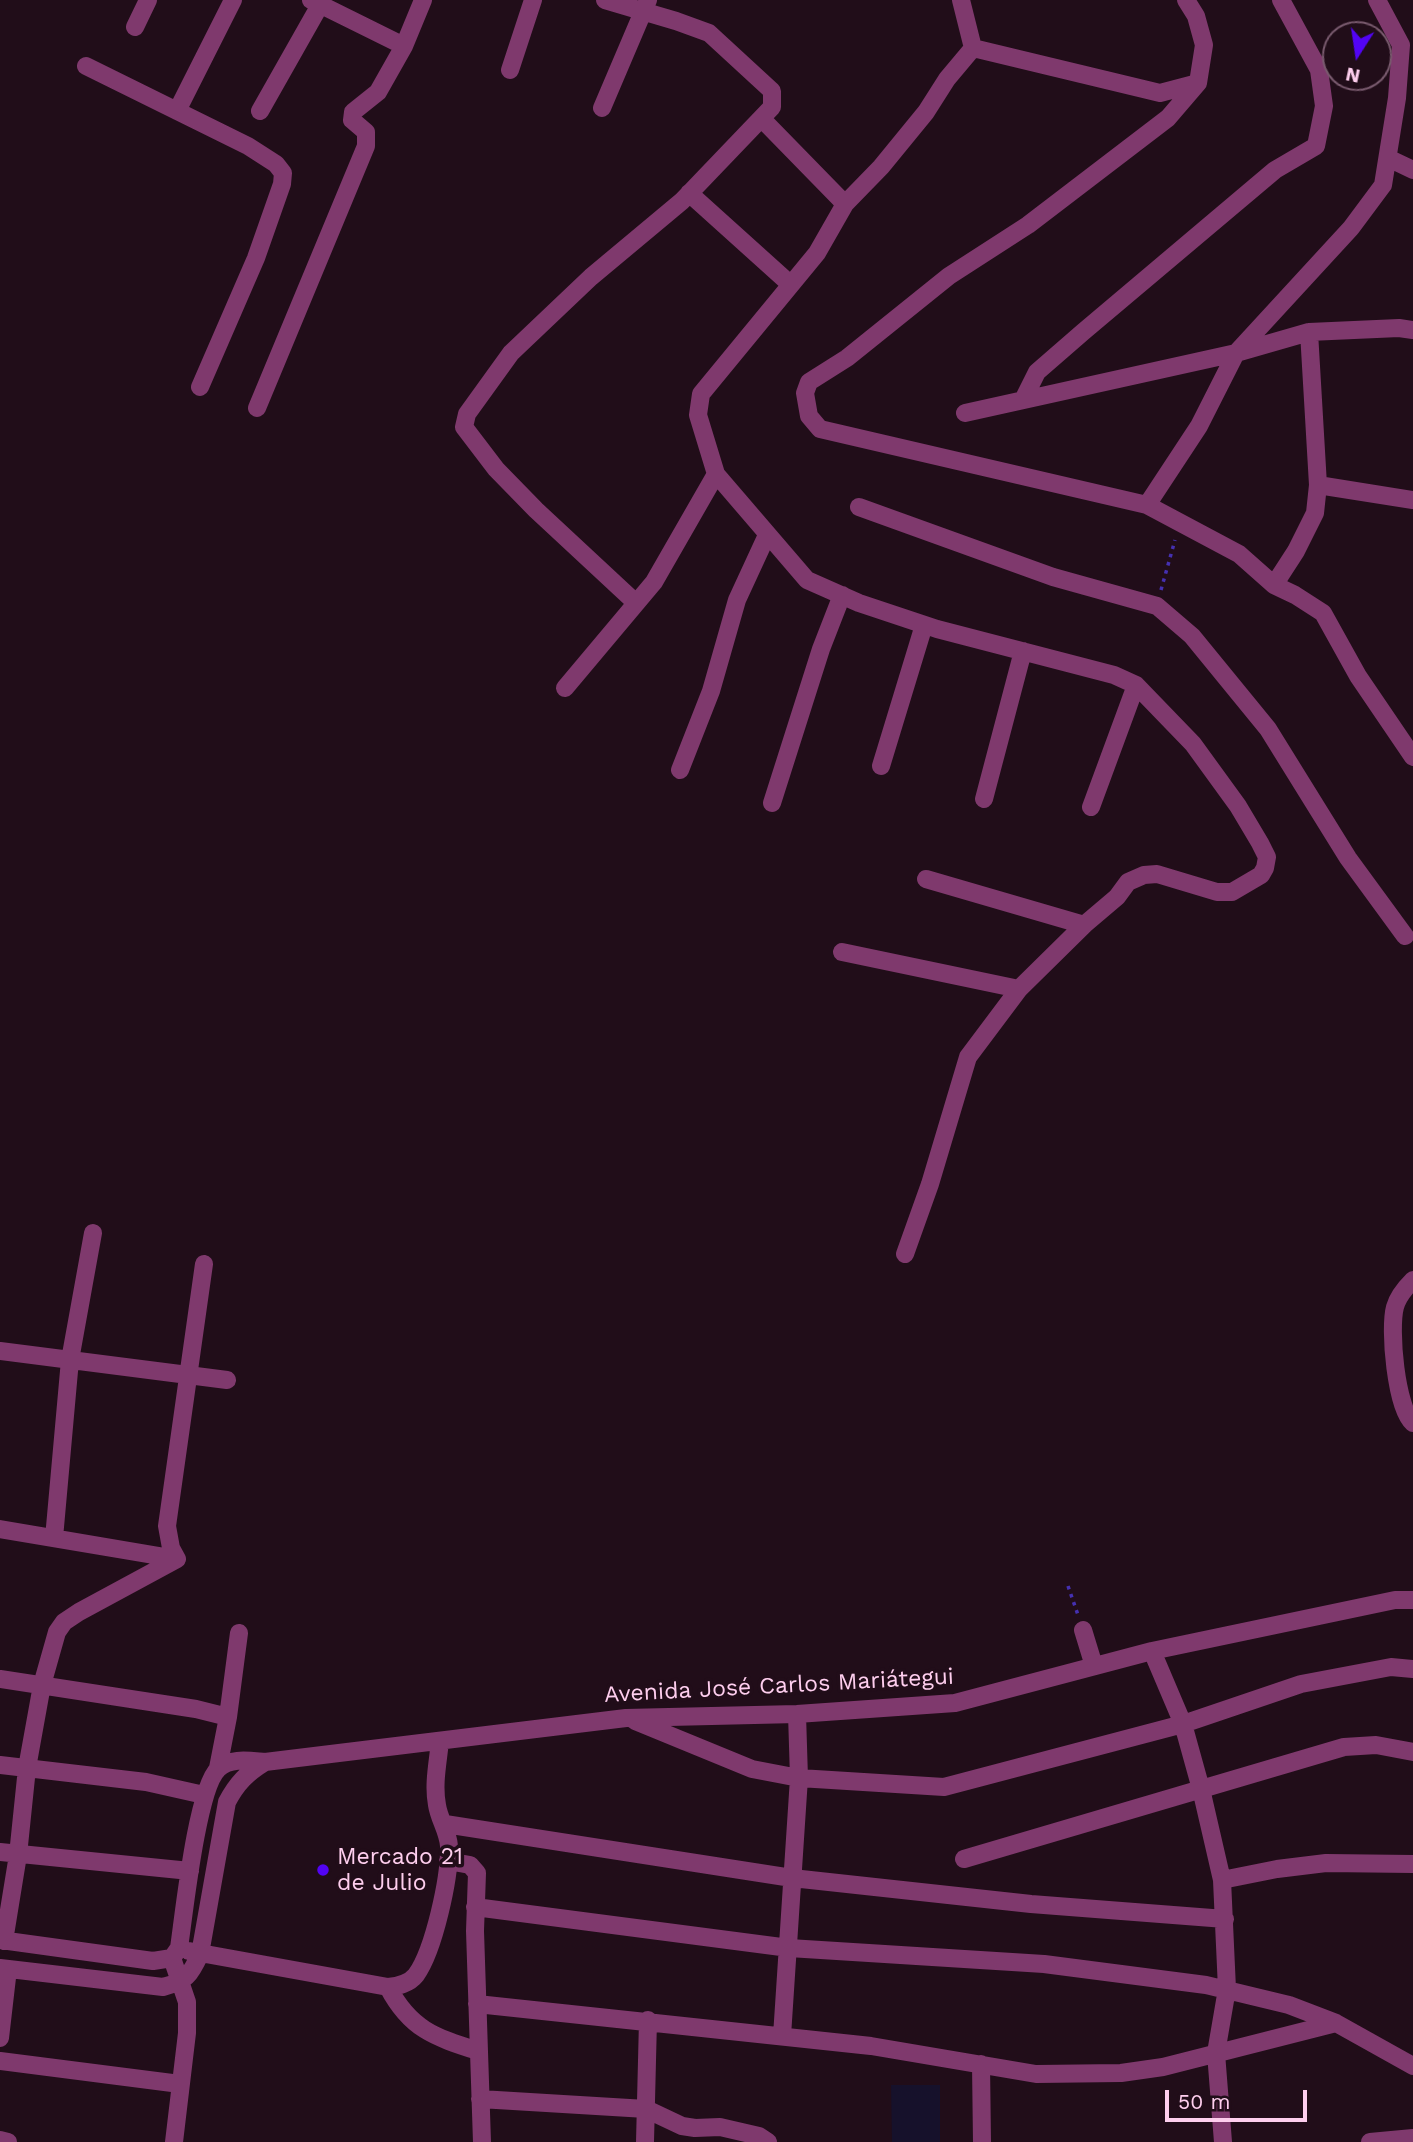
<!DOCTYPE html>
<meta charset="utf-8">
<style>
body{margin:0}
#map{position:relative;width:1413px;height:2142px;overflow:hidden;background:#210d19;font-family:"Work Sans",sans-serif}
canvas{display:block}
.north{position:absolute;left:1322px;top:21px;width:70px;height:70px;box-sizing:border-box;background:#210d19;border:2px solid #795a6e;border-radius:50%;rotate:192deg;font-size:19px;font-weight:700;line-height:28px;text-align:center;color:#feceee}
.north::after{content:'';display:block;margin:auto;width:24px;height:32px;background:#5204f4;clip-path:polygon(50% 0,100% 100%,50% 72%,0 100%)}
.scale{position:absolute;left:1165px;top:2090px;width:142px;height:32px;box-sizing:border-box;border:4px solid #feceee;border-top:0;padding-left:9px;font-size:21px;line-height:24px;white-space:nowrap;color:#feceee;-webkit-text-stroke:5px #210d19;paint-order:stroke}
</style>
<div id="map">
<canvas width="1413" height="2142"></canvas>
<div class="north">N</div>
<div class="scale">50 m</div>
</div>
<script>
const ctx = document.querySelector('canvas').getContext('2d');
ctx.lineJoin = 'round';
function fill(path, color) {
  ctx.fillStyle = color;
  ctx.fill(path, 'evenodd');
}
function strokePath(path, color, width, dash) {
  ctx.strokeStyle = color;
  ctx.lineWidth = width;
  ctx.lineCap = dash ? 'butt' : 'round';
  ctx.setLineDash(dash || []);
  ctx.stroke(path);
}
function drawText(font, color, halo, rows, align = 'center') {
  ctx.font = font + ' "Work Sans",sans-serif';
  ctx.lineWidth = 7;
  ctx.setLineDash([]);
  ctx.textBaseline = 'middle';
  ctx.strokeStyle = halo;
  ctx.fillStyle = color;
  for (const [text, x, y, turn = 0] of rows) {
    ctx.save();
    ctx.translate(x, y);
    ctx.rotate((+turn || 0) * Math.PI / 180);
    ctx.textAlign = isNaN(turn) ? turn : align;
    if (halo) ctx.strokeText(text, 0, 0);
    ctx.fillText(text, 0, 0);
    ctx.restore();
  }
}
const green = new Path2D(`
 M891,2085H940V2142H892Z`);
const path = new Path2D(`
 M1161,590L1175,540
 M1068,1586L1078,1615`);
const minor = new Path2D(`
 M311,0L404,46
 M605,0L676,21L709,33L772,91V107L682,201L591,277L511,353L467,414L464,427L496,469L536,510L636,603
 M1186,0L1196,16L1204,45L1198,83L1168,118L1028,225L949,276L847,358L809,382L805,393L809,416L820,429L1147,505L1239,554L1274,585L1295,595L1323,613L1358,676L1413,757
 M135,27L148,0
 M973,48L1160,93L1198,83
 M86,66L248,146L276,164L283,173L282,184L256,258L200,387
 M510,70L533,0
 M602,108L648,0
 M177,111L233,0
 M260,111L320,5
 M762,119L845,204
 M1388,158L1413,170
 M689,193L790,284
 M1023,400L1037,372L1083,332L1275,170L1316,146L1324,106L1319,70L1281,0
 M257,408L366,146V132L352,120L353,112L378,92L404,46L423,0
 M965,413L1236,353L1309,332L1399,328L1413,330
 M1318,485L1413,500
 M1147,505L1199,426L1236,353L1351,228L1383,185L1397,98L1401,45L1377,0
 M859,507L1053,577L1157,606L1192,636L1268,729L1348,858L1405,936
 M1274,585L1296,551L1315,513L1318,485L1309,332
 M565,688L654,582L716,474
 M881,766L924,625
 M680,770L711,691L737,600L767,535
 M984,799L1023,651
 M772,803L821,649L842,595
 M1091,807L1136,685
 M926,879L1084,925
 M842,952L1019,989
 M905,1254L930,1184L968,1057L1019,989L1084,925L1117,897L1128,882L1144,875L1157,874L1217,892H1232L1261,875L1265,868L1267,857L1260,843L1238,806L1193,744L1136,685L1114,675L937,629L859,603L807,580L716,474L698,415L701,394L817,253L845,204L881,167L926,112L947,79L973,48L961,0
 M1413,1280C1405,1288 1398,1296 1395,1307C1389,1329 1396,1408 1413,1423
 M0,1351L227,1380
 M0,1529L177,1559
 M54,1538L70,1360L93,1233
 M1083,1630L1094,1666
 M1152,1651L1183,1724L1201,1789L1222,1880L1227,1989L1216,2053L1223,2142
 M0,1679L196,1709L228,1717
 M635,1721L752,1769L799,1778L944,1787L1183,1724L1301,1684L1391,1667L1413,1669
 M0,1765L146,1782L204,1795
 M218,1768L228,1717L239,1633
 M445,1824L792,1878L1031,1904L1225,1919
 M0,1852L190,1871
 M964,1859L1344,1747L1376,1745L1413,1752
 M448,1861L470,1865L477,1873L475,1931L482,2142
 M1222,1880L1277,1869L1326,1863L1413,1864
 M475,1907L789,1948L1044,1964L1206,1985L1289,2005L1336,2023L1413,2066
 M0,1940L153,1961L172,1958L179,1948C184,1914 197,1789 218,1769C230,1757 251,1761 265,1762L626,1718L797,1714L955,1703L1152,1651L1395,1600H1413
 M4,1941L18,1855L27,1768L42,1685L57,1632L64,1622L79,1612L177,1559L171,1548L167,1526L204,1264
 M189,1951L388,1987C410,2029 434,2037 478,2051
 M172,1958L187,2002V2033L174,2142
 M0,1968L163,1987C186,1981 190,1976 200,1954L227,1802C237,1783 247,1773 265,1762
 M388,1987C398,1986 409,1984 416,1975C434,1950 450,1877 449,1846C448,1831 439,1819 437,1805C433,1784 438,1762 440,1741
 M477,2004L871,2046L1036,2074L1121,2073L1163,2067L1336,2023
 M782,2036L799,1778L797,1714
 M0,2038L8,1969
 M0,2061L180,2084
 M981,2064L982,2142
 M480,2099L646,2109L682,2126L695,2128L720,2127L759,2136L768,2142
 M0,2140L8,2142
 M645,2142L648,2020
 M1370,2142L1413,2138`);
const markers = [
 [323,1870,7,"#5204f4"]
];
const streetNames = [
 ["Avenida José Carlos Mariátegui",779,1686,-3]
];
const poiNames = [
 ["Mercado 21",337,1857],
 ["de Julio",337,1883]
];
fill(green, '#16112b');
strokePath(path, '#4530b1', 3.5, [3.5, 5]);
strokePath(minor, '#7f396d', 18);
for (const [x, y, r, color] of markers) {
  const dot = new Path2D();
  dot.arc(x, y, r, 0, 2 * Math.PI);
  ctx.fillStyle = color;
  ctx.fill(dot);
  strokePath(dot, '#210d19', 2.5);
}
drawText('23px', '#feceee', '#210d19', streetNames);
drawText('23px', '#feceee', '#210d19', poiNames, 'left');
</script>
